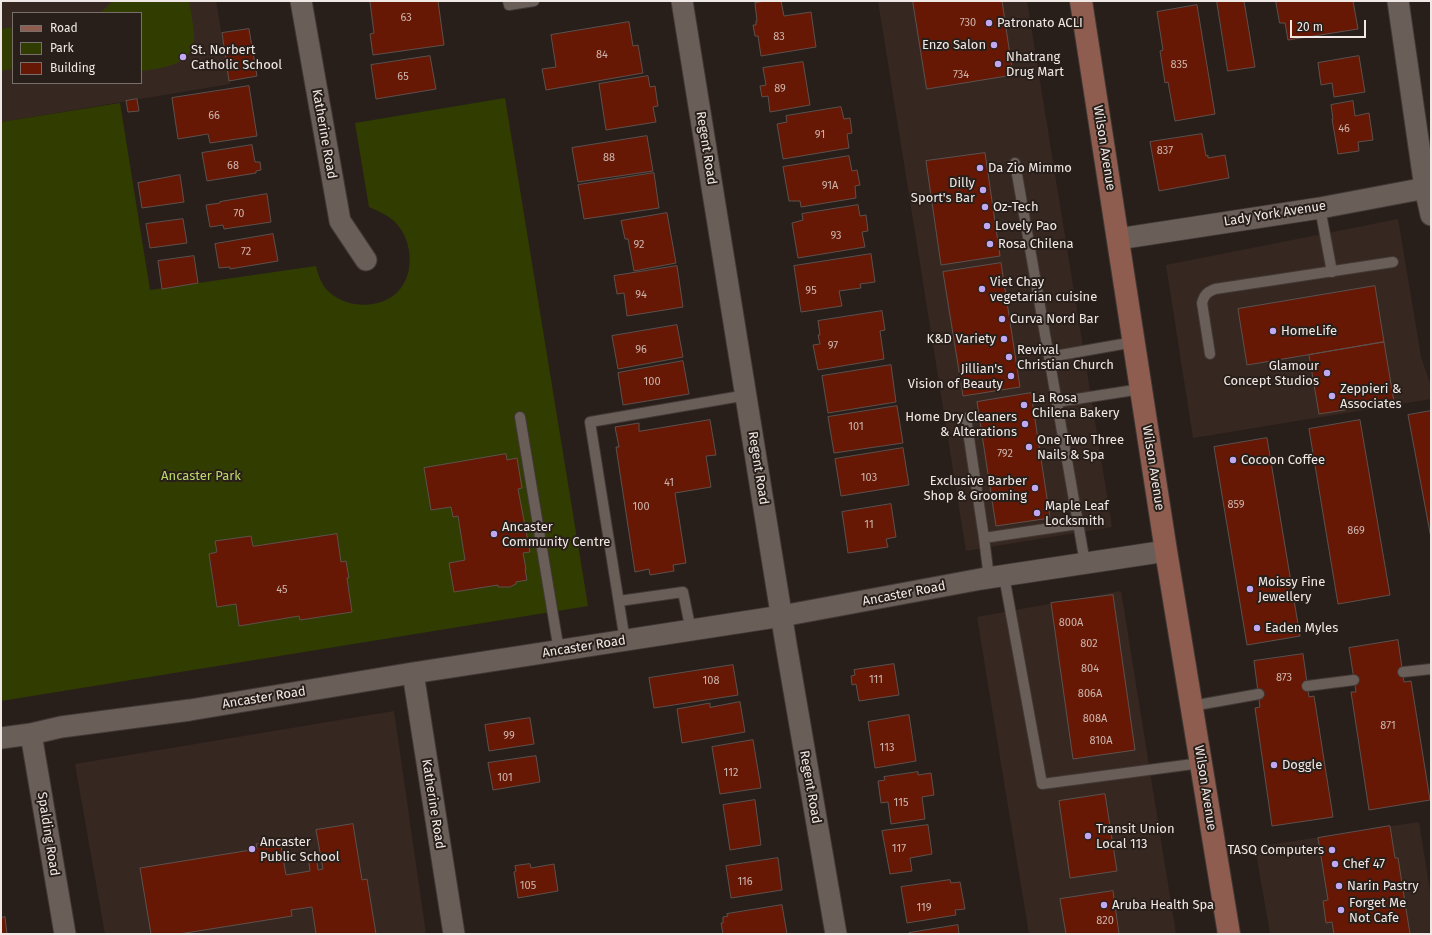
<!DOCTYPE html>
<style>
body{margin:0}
#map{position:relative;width:1432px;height:935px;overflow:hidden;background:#291f1a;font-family:"Fira Sans",sans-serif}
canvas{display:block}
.frame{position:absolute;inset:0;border:2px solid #efe8e5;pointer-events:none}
.legend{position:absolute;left:12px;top:12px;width:130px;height:72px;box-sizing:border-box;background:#291f1a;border:1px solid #786f6b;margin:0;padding:5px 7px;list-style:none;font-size:12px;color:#efe8e5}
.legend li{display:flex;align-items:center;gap:8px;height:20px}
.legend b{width:20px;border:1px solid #786f6b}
.scale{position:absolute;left:1290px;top:20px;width:76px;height:18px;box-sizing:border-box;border:2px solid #efe8e5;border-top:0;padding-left:5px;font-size:12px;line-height:14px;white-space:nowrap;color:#efe8e5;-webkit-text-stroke:3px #291f1a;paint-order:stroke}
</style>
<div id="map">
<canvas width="1432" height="935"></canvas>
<div class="frame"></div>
<ul class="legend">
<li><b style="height:5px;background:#8f5d4f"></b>Road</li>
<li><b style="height:11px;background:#313d00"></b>Park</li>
<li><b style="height:11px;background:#661804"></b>Building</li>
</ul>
<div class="scale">20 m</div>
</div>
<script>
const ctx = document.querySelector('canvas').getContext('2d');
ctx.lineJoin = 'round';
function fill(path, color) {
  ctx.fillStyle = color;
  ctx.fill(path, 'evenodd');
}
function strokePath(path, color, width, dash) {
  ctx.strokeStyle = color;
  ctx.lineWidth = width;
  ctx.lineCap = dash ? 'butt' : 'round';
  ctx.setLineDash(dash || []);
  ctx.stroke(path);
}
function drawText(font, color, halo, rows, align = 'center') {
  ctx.font = font + ' "Fira Sans",sans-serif';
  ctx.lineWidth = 4;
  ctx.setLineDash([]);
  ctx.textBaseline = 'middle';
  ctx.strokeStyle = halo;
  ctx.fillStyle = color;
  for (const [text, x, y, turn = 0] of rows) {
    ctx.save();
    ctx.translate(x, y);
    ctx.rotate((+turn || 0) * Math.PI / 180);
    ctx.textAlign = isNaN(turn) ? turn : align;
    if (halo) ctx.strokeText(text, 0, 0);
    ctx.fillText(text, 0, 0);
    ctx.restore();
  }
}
const built = new Path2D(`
 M1,1H216L230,84L1,122ZM13,13H141V83H13Z
 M878,1H1027L1112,527L966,551Z
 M1398,219L1421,357L1431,386V399L1193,438L1166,265Z
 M1121,591L1176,934H1029L977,617Z
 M394,711L426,934H105L75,764Z
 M1419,822L1431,898V934H1270L1255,847Z`);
const green = new Path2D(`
 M113,1H189C191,12 193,24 194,35C196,65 163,68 141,71V13H101V12Z
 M13,27V69L1,71V29Z
 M505,98L588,606L1,701V122L120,103L150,290L316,266C318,274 321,283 326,289C342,307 373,310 393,296C416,279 414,241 395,222C388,215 378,211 369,207L355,123Z`);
const building = new Path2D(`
 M380,1H438L444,45L373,55L370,34L374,33L370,2Z
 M766,1H781L784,16L811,12L816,47L761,56L758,36H755L753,25H756V21H757L755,3Z
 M913,1H1002L1013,75L927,89Z
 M1217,1H1244L1255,67L1228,71Z
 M1276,1H1353L1358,29L1288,40L1285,23H1280Z
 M1197,5L1215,114L1175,121L1168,82L1165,83L1160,51L1163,50L1157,12Z
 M629,22L633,46L638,45L643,73L546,90L542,69L556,67L551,35Z
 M249,29L257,76L229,81L222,33Z
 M430,56L436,89L376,99L371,65Z
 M1359,56L1365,92L1334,97L1332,83L1321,85L1318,63Z
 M803,62L810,105L770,112L768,96L762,97L760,86L766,85L763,68Z
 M648,76L650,87L655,86L658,106L653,107L656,122L606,130L599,84Z
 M249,86L257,136L210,143L208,134L178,139L172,98Z
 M137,99L139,111L128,112L126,101Z
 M1353,101L1355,116L1369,113L1373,140L1358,142L1359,151L1338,154L1332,119H1333L1331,105Z
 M841,107L844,119L850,118L852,133L847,134L849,148L783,159L777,124L787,122L786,116Z
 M1202,134L1206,156L1208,155V158L1225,155L1229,178L1159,191L1150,142Z
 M647,136L653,171L578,182L572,148Z
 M252,145L255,162H260L261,170L256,171V173L207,181L202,153Z
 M985,153L1000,256L941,265L926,161Z
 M849,156L852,171L857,170L860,185L855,186L856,198L801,207L800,201H789L783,167Z
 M654,173L659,208L584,219L578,185Z
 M180,175L184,202L142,208L138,183Z
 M267,194L271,222L224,229L223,225L210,227L206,205L220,203V202Z
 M858,205L860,216L866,215L868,231L862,232L865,247L798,258L792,223L803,220L802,214Z
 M667,213L676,263L634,271L628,239H625L621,221Z
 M183,219L187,243L150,248L146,224Z
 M273,234L278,261L230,269V267L219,268L215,244Z
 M871,254L875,282L860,284L861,288L839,291L842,306L801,312L794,266Z
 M194,256L198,283L162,289L158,261Z
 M1001,263L1020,387L963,396L943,272Z
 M677,266L683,307L627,316L624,293L617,294L614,276Z
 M1375,286L1384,342L1247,365L1238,309Z
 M882,311L885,330L880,331L884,359L818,370L813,345L820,344L818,335H820L818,321Z
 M677,325L683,357L618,369L612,336Z
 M1384,342L1394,402L1319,414L1309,355Z
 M683,361L689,394L623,405L618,373Z
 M891,365L896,402L828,413L822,376Z
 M1031,393L1050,518L996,526L977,402Z
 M897,406L903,443L834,453L828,417Z
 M1431,411V538L1408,415Z
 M710,420L716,455L706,456L711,487L675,493L686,563L673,565L674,571L650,575L649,569L635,572L616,447H619L615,427L639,423V431Z
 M1360,420L1390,595L1338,604L1309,429Z
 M1267,438L1300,636L1247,645L1214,447Z
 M903,448L909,485L841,496L835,459Z
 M506,454L507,460L517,458L522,488L518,489L530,552L523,553L526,569H525L527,580L516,582V584L510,587H498V585L454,592L449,563L465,560L458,516L453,517L451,507L431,510L424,468Z
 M891,504L896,537L886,539L888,547L848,553L842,512Z
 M337,534L341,562L346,561L349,578H347L352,612L300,620L299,616L239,626L236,604L217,607L209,554L217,552L215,541L251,536L253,546Z
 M1113,595L1135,750L1073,759L1051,603Z
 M1398,640L1404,682L1411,681L1430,800L1369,810L1351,692H1356L1349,648Z
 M1303,654L1309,697L1314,696L1333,817L1272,826L1255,708L1260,707L1254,661Z
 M894,664L899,695L859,701L856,684L852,685L851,676L855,675L854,670Z
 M733,665L738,695L654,708L649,678Z
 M740,702L745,732L682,743L677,709L710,703V707Z
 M909,715L916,761L875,768L868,722Z
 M530,718L534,744L489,751L485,725Z
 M753,740L761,788L720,794L712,747Z
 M536,756L540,782L493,790L488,763Z
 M918,772V775L931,773L934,795L922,797L925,819L891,824L888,802L881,803L878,781L885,780L884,777Z
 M1105,794L1117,871L1070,878L1059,801Z
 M755,800L761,845L730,850L723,805Z
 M353,824L362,880L367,879L376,934H316L312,907L291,910L292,916L179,934H151L140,868L257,849L256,844L266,843V848L281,846L286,875L310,871L308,855L316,854L318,870L323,869L316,830Z
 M928,825L932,854L910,858L912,871L890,874L882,831Z
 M1390,826L1395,858H1398L1410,934H1334L1332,922L1326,923L1323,901L1328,900L1318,838Z
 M778,858L782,890L731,898L726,866Z
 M530,864L531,868L554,864L558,891L518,898L514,872L516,871L515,866Z
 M950,880L951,883L960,882L965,909L955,910L956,915L907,923L901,887Z
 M1113,891L1119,934H1066L1060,899Z
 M782,905L787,934H723L721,923H723V917L728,916L727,914Z
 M5,917L7,934H1V918Z
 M958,925L959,934H909V933Z`);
const service = new Path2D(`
 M508,1L509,5L534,1
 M1015,163L1085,563
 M1320,208L1332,272
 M1210,354L1202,303C1204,295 1207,292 1215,289L1393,262
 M1049,357L1134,342
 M1057,402L1141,389
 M520,417L559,651
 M966,418L984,538
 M1004,576L1042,784L1201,763
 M989,578L984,538L1078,524
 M619,601L683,592L691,631
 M625,641L590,422L747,395
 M1403,672L1431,669
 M1307,686L1354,680
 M1192,706L1259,694`);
const minor = new Path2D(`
 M301,1L340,221L366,260
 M682,1L786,644L836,934
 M1398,1L1425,188L1431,215
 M1118,239L1320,208L1431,187
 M413,673L454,934
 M31,734L65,934
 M1,738L31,734L61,727L190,710L413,673L782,616L981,579L1166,551`);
const secondary = new Path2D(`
 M1081,1L1166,551L1229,934`);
const markers = [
 [989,23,4,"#c2a7f2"],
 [994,45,4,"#c2a7f2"],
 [183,57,4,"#c2a7f2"],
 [998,64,4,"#c2a7f2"],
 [980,168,4,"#c2a7f2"],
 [983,190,4,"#c2a7f2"],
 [985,207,4,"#c2a7f2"],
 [987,226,4,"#c2a7f2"],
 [990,244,4,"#c2a7f2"],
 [982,289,4,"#c2a7f2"],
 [1002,319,4,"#c2a7f2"],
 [1273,331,4,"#c2a7f2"],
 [1004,339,4,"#c2a7f2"],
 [1009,357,4,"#c2a7f2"],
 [1327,373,4,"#c2a7f2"],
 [1011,376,4,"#c2a7f2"],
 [1332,396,4,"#c2a7f2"],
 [1024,405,4,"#c2a7f2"],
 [1025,424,4,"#c2a7f2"],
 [1029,447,4,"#c2a7f2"],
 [1233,460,4,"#c2a7f2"],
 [1035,488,4,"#c2a7f2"],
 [1037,513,4,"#c2a7f2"],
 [494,534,4,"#c2a7f2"],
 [1250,589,4,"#c2a7f2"],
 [1257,628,4,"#c2a7f2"],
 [1274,765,4,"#c2a7f2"],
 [1088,836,4,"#c2a7f2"],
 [252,849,4,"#c2a7f2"],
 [1332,850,4,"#c2a7f2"],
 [1335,864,4,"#c2a7f2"],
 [1339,886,4,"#c2a7f2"],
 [1104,905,4,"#c2a7f2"],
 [1341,910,4,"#c2a7f2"]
];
const numberNames = [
 ["63",406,18],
 ["730",968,23],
 ["83",779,37],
 ["84",602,55],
 ["835",1179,65],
 ["734",961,75],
 ["65",403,77],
 ["89",780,89],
 ["66",214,116],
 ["46",1344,129],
 ["91",820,135],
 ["837",1165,151],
 ["88",609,158],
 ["68",233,166],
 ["91A",830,186],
 ["70",239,214],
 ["93",836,236],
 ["92",639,245],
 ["72",246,252],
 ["95",811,291],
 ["94",641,295],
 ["97",833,346],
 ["96",641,350],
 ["100",652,382],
 ["101",856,427],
 ["792",1005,454],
 ["103",869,478],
 ["41",669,483],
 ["859",1236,505],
 ["100",641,507],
 ["11",869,525],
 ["869",1356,531],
 ["45",282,590],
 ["800A",1071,623],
 ["802",1089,644],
 ["804",1090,669],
 ["873",1284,678],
 ["111",876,680],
 ["108",711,681],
 ["806A",1090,694],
 ["808A",1095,719],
 ["871",1388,726],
 ["99",509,736],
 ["810A",1101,741],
 ["113",887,748],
 ["112",731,773],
 ["101",505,778],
 ["115",901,803],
 ["117",899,849],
 ["116",745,882],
 ["105",528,886],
 ["119",924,908],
 ["820",1105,921]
];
const poiNames = [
 ["Patronato ACLI",997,23],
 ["Enzo Salon",986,45,"right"],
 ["St. Norbert",191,50],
 ["Catholic School",191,65],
 ["Nhatrang",1006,57],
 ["Drug Mart",1006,72],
 ["Da Zio Mimmo",988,168],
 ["Dilly",975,183,"right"],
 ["Sport's Bar",975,198,"right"],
 ["Oz-Tech",993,207],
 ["Lovely Pao",995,226],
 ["Rosa Chilena",998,244],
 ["Viet Chay",990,282],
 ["vegetarian cuisine",990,297],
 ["Curva Nord Bar",1010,319],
 ["HomeLife",1281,331],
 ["K&D Variety",996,339,"right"],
 ["Revival",1017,350],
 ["Christian Church",1017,365],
 ["Glamour",1319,366,"right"],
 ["Concept Studios",1319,381,"right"],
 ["Jillian's",1003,369,"right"],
 ["Vision of Beauty",1003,384,"right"],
 ["Zeppieri &",1340,389],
 ["Associates",1340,404],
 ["La Rosa",1032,398],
 ["Chilena Bakery",1032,413],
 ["Home Dry Cleaners",1017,417,"right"],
 ["& Alterations",1017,432,"right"],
 ["One Two Three",1037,440],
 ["Nails & Spa",1037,455],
 ["Cocoon Coffee",1241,460],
 ["Exclusive Barber",1027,481,"right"],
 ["Shop & Grooming",1027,496,"right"],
 ["Maple Leaf",1045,506],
 ["Locksmith",1045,521],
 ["Ancaster",502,527],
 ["Community Centre",502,542],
 ["Moissy Fine",1258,582],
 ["Jewellery",1258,597],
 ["Eaden Myles",1265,628],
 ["Doggle",1282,765],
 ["Transit Union",1096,829],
 ["Local 113",1096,844],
 ["Ancaster",260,842],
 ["Public School",260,857],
 ["TASQ Computers",1324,850,"right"],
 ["Chef 47",1343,864],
 ["Narin Pastry",1347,886],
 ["Forget Me",1349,903],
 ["Not Cafe",1349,918],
 ["Aruba Health Spa",1112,905]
];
const streetNames = [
 ["Katherine Road",324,134,80],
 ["Regent Road",706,148,81],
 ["Wilson Avenue",1104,148,81],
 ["Lady York Avenue",1275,214,-9],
 ["Regent Road",758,468,81],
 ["Wilson Avenue",1153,468,81],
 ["Ancaster Road",904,594,-11],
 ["Ancaster Road",584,647,-9],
 ["Ancaster Road",264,698,-9],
 ["Regent Road",810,787,80],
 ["Wilson Avenue",1205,788,81],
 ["Katherine Road",433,804,81],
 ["Spalding Road",48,834,81]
];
const parkNames = [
 ["Ancaster Park",201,476]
];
fill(built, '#372721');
fill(green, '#313d00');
fill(building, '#661804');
strokePath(building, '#5d504d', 1);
strokePath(service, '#423936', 12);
strokePath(minor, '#423936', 23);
strokePath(secondary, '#423936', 24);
strokePath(service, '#6a5e59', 10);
strokePath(minor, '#6a5e59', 21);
strokePath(secondary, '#8f5d4f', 22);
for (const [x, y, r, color] of markers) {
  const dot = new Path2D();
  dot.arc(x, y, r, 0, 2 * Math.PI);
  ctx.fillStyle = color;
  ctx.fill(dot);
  strokePath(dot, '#291f1a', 1.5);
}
drawText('11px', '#cdb4ad', null, numberNames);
drawText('13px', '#efe8e5', '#291f1a', poiNames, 'left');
drawText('13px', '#efe8e5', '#291f1a', streetNames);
drawText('13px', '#bcd967', '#291f1a', parkNames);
</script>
